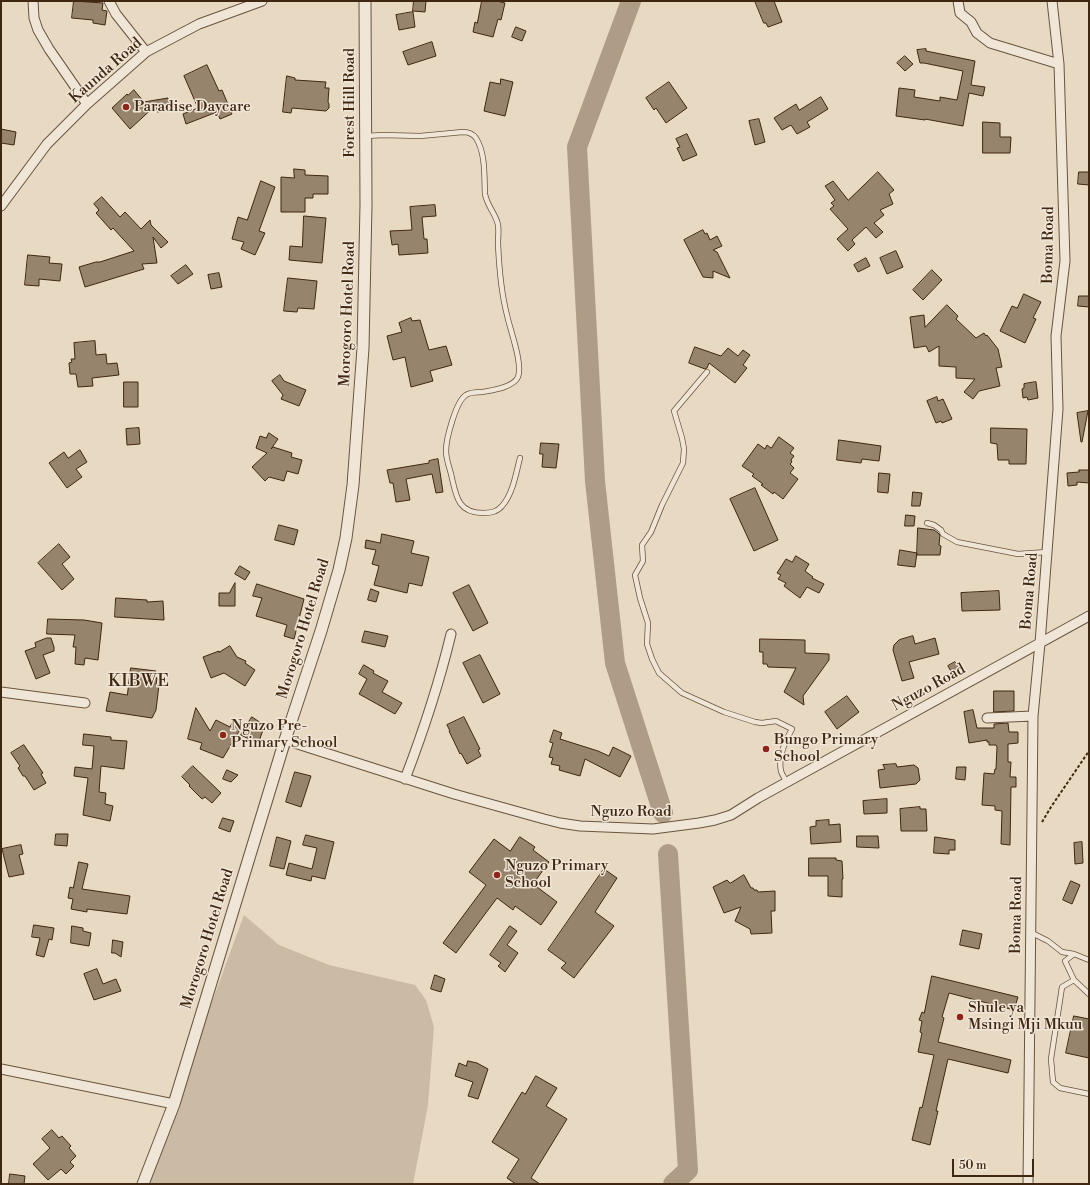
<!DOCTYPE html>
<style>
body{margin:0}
#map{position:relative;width:1090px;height:1185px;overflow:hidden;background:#e8d9c2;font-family:"Libre Bodoni",serif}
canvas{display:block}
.frame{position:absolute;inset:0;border:2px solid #3f2711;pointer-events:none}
.scale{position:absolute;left:952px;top:1159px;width:82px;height:18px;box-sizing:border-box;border:2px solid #3f2711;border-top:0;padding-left:5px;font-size:12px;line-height:14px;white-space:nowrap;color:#3f2711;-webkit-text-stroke:3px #f0e6d7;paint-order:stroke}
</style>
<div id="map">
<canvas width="1090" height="1185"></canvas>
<div class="frame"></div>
<div class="scale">50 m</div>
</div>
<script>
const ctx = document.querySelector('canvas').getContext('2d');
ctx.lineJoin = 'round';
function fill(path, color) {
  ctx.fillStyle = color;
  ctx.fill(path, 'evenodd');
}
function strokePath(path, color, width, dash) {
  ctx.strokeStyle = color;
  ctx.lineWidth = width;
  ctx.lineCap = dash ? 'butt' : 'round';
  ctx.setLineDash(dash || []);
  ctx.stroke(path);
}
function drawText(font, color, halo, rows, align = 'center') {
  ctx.font = font + ' "Libre Bodoni",serif';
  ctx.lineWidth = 3;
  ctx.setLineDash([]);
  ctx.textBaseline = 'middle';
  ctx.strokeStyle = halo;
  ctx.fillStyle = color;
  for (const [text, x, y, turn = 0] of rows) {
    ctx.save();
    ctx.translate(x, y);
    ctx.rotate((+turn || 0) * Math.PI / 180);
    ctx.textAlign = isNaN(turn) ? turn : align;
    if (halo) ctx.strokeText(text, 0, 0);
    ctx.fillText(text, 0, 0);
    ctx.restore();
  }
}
const green = new Path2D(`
 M244,915L279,945L329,965L415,985L426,1000L434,1027L428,1105L413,1184H145Z`);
const river = new Path2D(`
 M631,1L577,147L595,481L615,663L663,813
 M668,854L688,1170L673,1184`);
const building = new Path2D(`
 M74,1L103,3L102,10L107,11L105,25L93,23V20L72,18Z
 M414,1H426L425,12L413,11Z
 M482,1H497L505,3L501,20L498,19L493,37L473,32L475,22L477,23Z
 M755,1H774L782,22L768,27L766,23H764Z
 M413,12L415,27L399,30L396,15Z
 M516,27L526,31L522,41L512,37Z
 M432,42L436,56L408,65L403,52Z
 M926,49V51L975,61L971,85L985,87L983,96L969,93L963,126L925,119V120L896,116L899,88L915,90L914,97L940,101V97L957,100L963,71L924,63H920L917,50Z
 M905,56L913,64L905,71L897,63Z
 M207,65L219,91L222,90L232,114L220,119L217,112L186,124L183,114L198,108L184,76Z
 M287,76L295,78V80L326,82L325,88H329L328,102L329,104V108L326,111L292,108L291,113L283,112Z
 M501,79L513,82L505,116L484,111L490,82L500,84Z
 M669,82L687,108L666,123L656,108L654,110L646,98Z
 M134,90L144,102L168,98L170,110L157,112L156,105L130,129L112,108L127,94L128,95Z
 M821,97L828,109L807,122L810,127L797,134L791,125L782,130L774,118L796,104L799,110Z
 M759,119L765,142L755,145L749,121Z
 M983,122L1000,123V137H1011L1010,153H983Z
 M1,129L16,132L14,145L1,143Z
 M687,134L697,155L683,161L677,148L680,147L676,139Z
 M294,169L305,170V175L328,176V194H313V198H305V212H281V177L294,178Z
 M878,172L894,190L889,194L893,204L880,210L884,215L874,223L883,232L876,238L866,227L852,240L855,244L848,251L837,239L848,229L830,209L834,206L831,203L835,200L825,186L833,181L848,200Z
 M1079,172H1089V185L1078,184Z
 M261,181L275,187L259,231L265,233L255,255L241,249L244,242L232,239L238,217L247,220Z
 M102,197L120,217L125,212L141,229L150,220L151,225L168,242L161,248L153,237L157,263L142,264L144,269L85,287L79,267L96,262H100L134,251L113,228L111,230L96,213L99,210L94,204Z
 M435,205L436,216L422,217L424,239H427L428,253L399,255L398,244L392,245L390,231L412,230L410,207Z
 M304,216L326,218L322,263L289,260L290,246L302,247Z
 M703,230L705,234L707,233L710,240L717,236L722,246L713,250L717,252L730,278L713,271V278L703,277L684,240Z
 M896,251L903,267L887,274L880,258Z
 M28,255L50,257L49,263L62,264L60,281L39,279V286L25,285Z
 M866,258L870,266L858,272L854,265Z
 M186,265L193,274L178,284L171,276Z
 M932,270L942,280L923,300L913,290Z
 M219,273L222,287L211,289L208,275Z
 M288,278L317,281L314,309L298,308L297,312L284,311Z
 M1024,294L1041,302L1033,318L1036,319L1025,343L1000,331L1012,306L1017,308Z
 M1079,296H1089V307L1078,306Z
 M947,305L958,316L956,319L976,338L984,333L986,336L987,335L998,349L1002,367L996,368L1000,386L979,391L973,399L964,392L975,379L956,378V367L939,366V346L929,352L926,346L914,348L910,317L924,315L925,327Z
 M411,318L412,321L420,320L429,350L446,346L452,365L430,371L433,381L411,387L405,357L393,360L387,336L402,332L399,323Z
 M95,341L96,355L106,354L107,364L117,363L119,375L92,378L93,386L78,387L76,374H70L69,363L72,362L71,359H75L74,343Z
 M695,347L721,356L728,348L738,356L743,350L750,355L743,365L747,368L735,383L709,363L707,368L705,369L689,363Z
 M280,375L284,381L306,390L299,406L281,399L283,395L272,381Z
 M124,382H138V407H124Z
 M1036,382L1038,398L1028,400L1027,397L1023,398L1022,389L1024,388V384Z
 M937,397L938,401L943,399L952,419L942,423L941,421L936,423L927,401Z
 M1088,411L1082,442H1081L1077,413Z
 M139,428L140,444L127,445L126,429Z
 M991,428L1027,429L1026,464H1009V460H998L997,444L991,443Z
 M269,433L278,439L271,449L273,447L292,453L291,457L302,460L298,474L287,471L284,481L269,477L265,481L252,467L267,453L256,448L260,436L266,438Z
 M779,437L794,448L790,453L794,456L791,460L792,462L790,464L794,468L790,473L798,479L783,499L774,492L773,494L761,485L763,484L752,476L754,474L742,466L758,444L765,449L767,445L771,448Z
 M839,440L881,446L879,461L862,459L861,463L837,460Z
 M541,443L559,444L556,468L542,467L543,454H540Z
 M80,450L87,462L76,469L82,477L67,488L49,463L64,452L68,458Z
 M438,459L443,492L436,493L432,474L406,479L410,500L396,502L393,483H390L387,470L429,463V461Z
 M1079,470H1089V483L1077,482V485L1068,486L1067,473L1079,472Z
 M879,473L890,474L888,493L878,492Z
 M755,488L778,540L754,551L730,499Z
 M913,492L922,493L920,506H912Z
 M906,515L915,516L914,526H905Z
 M279,525L298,530L294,545L275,540Z
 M918,528L934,530L938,533L940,535L939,545L941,546L940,555H917Z
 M382,534L414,541L411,553L429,557L422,586L409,583L407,593L374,585L379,566L372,564L376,550L365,548L366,540L380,543Z
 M59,544L70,557L62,564L74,579L62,590L38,563Z
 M900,550L917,553L915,567L898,565Z
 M796,556L809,564L805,571L813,577L812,578L824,584L819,593L807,587L800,598L784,586L786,583L778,579L781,575L777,573L786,559L792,562Z
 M240,566L250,572L245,580L235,574Z
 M235,583V606H219V593H229Z
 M257,584L304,599L294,639L284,636L287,625L256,616L262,598L253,596Z
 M469,585L488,623L473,631L453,593Z
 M371,589L379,592L376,602L368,600Z
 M999,591L1000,610L962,611L961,593Z
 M116,598L147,600V602L163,601L164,620L115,617Z
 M48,619L84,620L102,623L98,660L85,658L84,665L75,664L76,647H73L75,635L47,634Z
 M365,631L388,636L385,647L362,642Z
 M913,636L915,644L935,638L939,654L909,662L914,678L902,681L893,650L894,645L899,640Z
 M47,638H51L54,647V651L43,655L50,673L36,679L25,651L36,647L35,643Z
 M760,639L805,640V653L829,654V660L803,696L804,705L784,692L796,668L768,667L767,664H763V652H760Z
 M230,646L237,657L246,661L245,663L255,670L245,686L224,673L211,678L203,657L219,651V652Z
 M480,655L500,694L483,703L463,663Z
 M955,662L960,670L953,675L948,666Z
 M364,665L374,671L373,673L388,681L382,692L402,703L395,714L359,694L367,679L359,674Z
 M131,668L156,671L155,677L157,678L156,685H159L156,710L152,718L106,711L110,692L127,695Z
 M994,691H1014V711L994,712Z
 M847,696L859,712L837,729L825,712Z
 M196,708L210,731L216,720L230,727L232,723L241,728L223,758L200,749L202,743L188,739Z
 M973,710L977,728H994V724L1008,723L1009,732H1018V743L1008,744V762H1011L1010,777H1016V787H1011L1010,845L1001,844L1002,811L995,810V806L982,805L984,773L994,774L995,769H996L997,747L996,745H989V742H987V740L969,743L964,712Z
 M252,717L264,725L262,729L263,730L258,744L241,735Z
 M464,717L480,749L478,750L481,756L467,764L461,753L460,754L449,731H450L447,725Z
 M554,730L562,733L560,739L598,751L609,756L613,747L631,756L620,777L585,759L580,776L559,770L560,766L551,764L553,758L549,757L553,743L550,742Z
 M84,734L111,737V740L127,741L124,769L101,766L99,792L106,793L105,804L113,806L110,821L83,815L88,778L74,776L75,767L92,769L94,746L83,745Z
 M24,745L43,773L41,774L46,783L34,790L25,776H23L18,768L20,766L11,753Z
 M896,764L897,767L914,765L918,768L920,780L916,784L880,788L878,770L885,769L883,765Z
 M193,766L221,793L212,803L205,797L202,799L189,786L190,785L182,777Z
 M957,767H966L965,780L956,779Z
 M227,770L238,775L231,782L223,779Z
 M295,772L311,776L301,807L286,802Z
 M887,799V813L864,814L863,801Z
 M920,807V809H926L927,831H901L900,809Z
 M223,818L234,821L230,832L219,828Z
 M829,820V825L840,824L841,842L811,844L810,827L816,826V821Z
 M56,834H68L67,846L55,845Z
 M306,835L334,842L325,879L312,876L311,881L286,875L289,863L312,869L317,848L303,845Z
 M857,836H878L879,848L857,847Z
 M277,837L291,841L284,869L270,866Z
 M520,837L535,847L533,850L549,862L533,884L557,902L541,925L515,906L513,910L497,898L456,953L443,943L486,885L469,872L494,839L510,851Z
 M935,837L955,840V850H949V854L934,853Z
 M1082,842L1083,863L1075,864L1074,843Z
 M21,845L23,854L19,855L24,874L9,877L2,849Z
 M809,858H836V860L842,861L843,879H842V897L828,896V876H809Z
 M79,862L88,864L82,889L130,896L127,914L87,909V912L71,909L73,899L68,898L70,887L73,888Z
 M604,869L617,878L595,912L614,926L574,978L561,968L566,963L548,950Z
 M744,875L751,888H753L754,890H757L758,892L775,891V911H771L772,933L751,934L750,929L735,921L741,907L724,913L713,887L727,880L730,883Z
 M1071,881L1080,885L1072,904L1063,900Z
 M34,925L54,928L52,940L49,939L44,957L36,955L40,938L32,937Z
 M72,926L83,928V931L91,933L89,946L71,943Z
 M510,926L517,931L507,945L518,953L505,972L498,966L501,963L490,955Z
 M963,930L982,934L979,949L960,945Z
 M113,940L123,942L121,957L115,953H112Z
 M97,969L103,984L116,979L121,991L94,1000L84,974Z
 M435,975L445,979L441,992L431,989Z
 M932,976L1018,997L1014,1010L949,993L942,1017L944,1018L938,1042L1011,1060L1008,1073L948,1059L936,1111H938L930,1145L912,1140L920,1107L922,1108L934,1055L918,1052L922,1033L920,1032L922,1021L919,1020L922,1012L924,1013Z
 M1074,1016L1089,1019V1058L1066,1053Z
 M468,1061L477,1063L488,1069L478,1099L468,1096L473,1082L455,1076L459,1063L466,1066Z
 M536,1076L557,1088L546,1106L567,1119L531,1178L540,1184H516L507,1178L519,1159L492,1142L522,1092L525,1094Z
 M52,1130L59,1138L62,1136L71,1146L69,1148L76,1156L70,1162L74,1166L66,1174L61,1169L48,1180L33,1164L50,1148L42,1139Z
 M10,1174L25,1176L24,1184H9Z`);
const path = new Path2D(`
 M1042,822L1051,807L1089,751`);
const service = new Path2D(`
 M366,136L383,135L420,136L463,132C468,132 473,134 476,138C486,154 484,177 485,194C487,206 496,214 498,225C499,231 498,237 498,243C499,267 501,292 507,315C510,330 523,363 518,377C514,387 493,390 483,392C478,392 470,392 466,395C456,401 446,439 446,451C446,459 449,466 451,474C456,495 457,513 483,513C491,513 497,512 502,506C513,494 516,473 520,458
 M707,372L674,411L682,438L684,449L683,463L662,505L651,532L642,545L643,561L635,575L640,598L648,623L647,644L652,659L659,673L682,693L724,712L755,722L762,723L776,721L792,729C785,741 778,757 781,771C782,776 786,778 786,783
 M927,523L934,525L941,530L943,534L957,542L1018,554L1047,552
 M1030,932L1048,941L1062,952L1074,954L1065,961L1074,980L1062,987L1051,1059L1053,1082L1060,1088L1089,1094
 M1074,954L1089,960
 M1074,980L1089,994`);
const minor = new Path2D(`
 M33,1L34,18L38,30L49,49L87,104
 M109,1L116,14L146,52
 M958,1L960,13L971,22L977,33L990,43L1059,64
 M1,206L47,144L87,104L146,52L199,24L262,1
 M1,692L85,703
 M987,718L1033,716
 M285,740L454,794L544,819L560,823L580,826L653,829L699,823L715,820L731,815L758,798L1089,616
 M405,779C423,732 439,684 451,634
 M1,1069L174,1104
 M1028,1184L1033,716L1040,643L1058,409L1056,336L1065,261L1059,64L1052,1`);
const tertiary = new Path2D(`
 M143,1184L174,1104L285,740L321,631L339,570L346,538L353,485L363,348L366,205L365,1`);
const markers = [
 [126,107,4,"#8f2418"],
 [223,735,4,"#8f2418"],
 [766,749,4,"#8f2418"],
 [497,875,4,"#8f2418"],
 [960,1017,4,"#8f2418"]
];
const streetNames = [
 ["Kaunda Road",106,71,-41],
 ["Forest Hill Road",350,103,-90],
 ["Boma Road",1049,245,-89],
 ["Morogoro Hotel Road",348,314,-88],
 ["Boma Road",1030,591,-85],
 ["Morogoro Hotel Road",304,629,-73],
 ["Nguzo Road",929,688,-29],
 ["Nguzo Road",631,812],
 ["Boma Road",1017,915,-89],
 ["Morogoro Hotel Road",208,939,-73]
];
const poiNames = [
 ["Paradise Daycare",134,107],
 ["Nguzo Pre-",231,726],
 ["Primary School",231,743],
 ["Bungo Primary",774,740],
 ["School",774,757],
 ["Nguzo Primary",505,866],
 ["School",505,883],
 ["Shule ya",968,1008],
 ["Msingi Mji Mkuu",968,1025]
];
const quarterNames = [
 ["KIBWE",139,682]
];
fill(green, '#cbbba4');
strokePath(river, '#af9c86', 20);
fill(building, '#97846d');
strokePath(building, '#3f2711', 1);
strokePath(service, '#69543d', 6);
strokePath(minor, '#69543d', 11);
strokePath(tertiary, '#69543d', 13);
strokePath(path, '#3f2711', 2, [3, 2]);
strokePath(service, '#f0e6d7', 4.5);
strokePath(minor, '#f0e6d7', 9);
strokePath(tertiary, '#f0e6d7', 11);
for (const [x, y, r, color] of markers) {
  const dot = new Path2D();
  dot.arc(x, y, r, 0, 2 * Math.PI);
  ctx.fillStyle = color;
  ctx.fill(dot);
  strokePath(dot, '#f0e6d7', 1.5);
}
drawText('15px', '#3f2711', '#f0e6d7', streetNames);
drawText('15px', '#3f2711', '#f0e6d7', poiNames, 'left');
ctx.letterSpacing = '1px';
drawText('17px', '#3f2711', '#f0e6d7', quarterNames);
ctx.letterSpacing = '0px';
</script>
